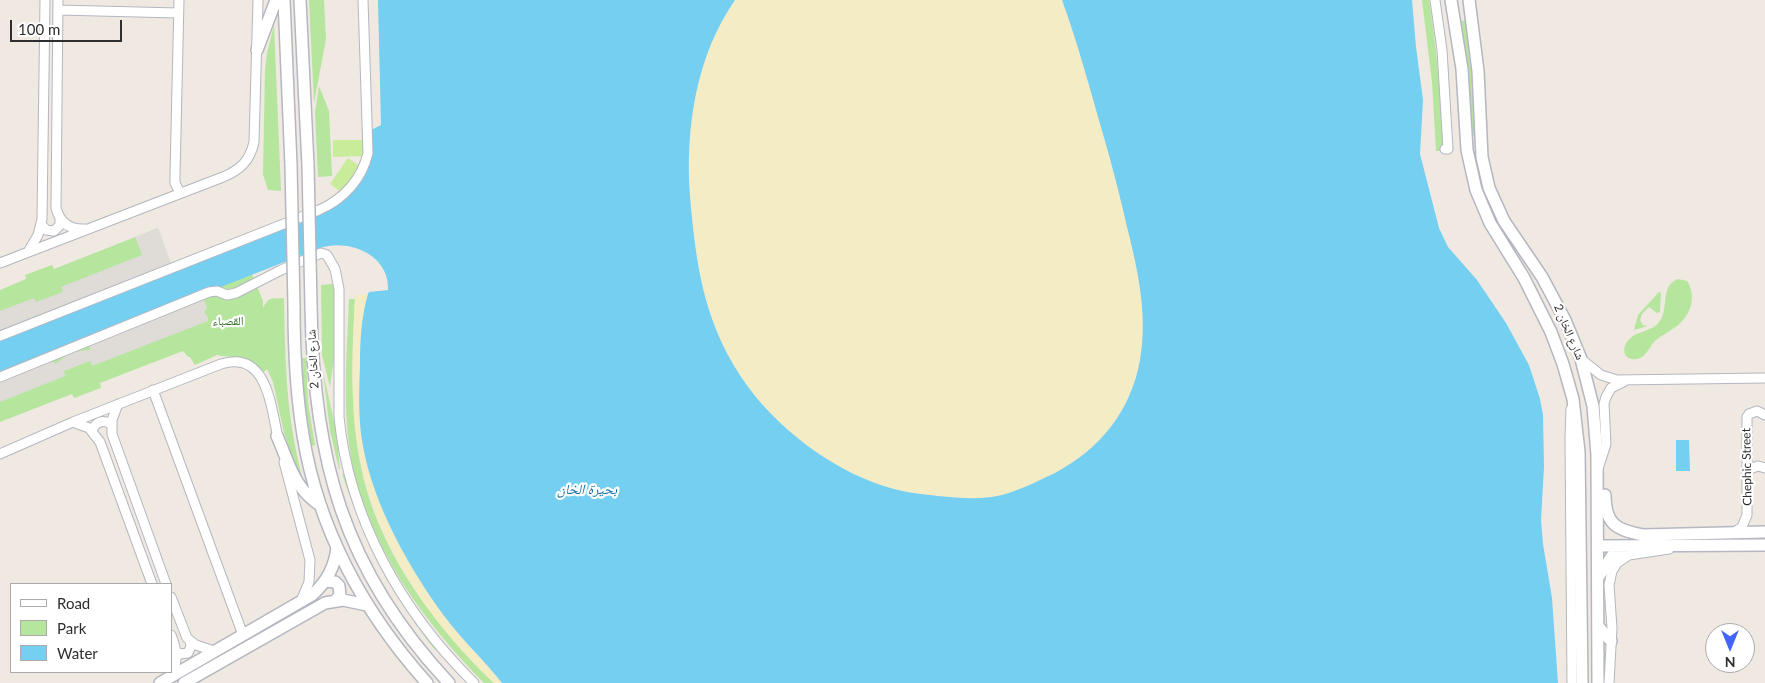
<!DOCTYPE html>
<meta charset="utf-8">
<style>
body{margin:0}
#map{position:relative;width:1765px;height:683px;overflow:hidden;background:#efe9e1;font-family:Lato,sans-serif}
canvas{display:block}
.legend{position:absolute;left:10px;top:583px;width:162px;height:90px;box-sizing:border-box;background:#fff;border:1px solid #ababab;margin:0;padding:6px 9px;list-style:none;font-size:15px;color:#2e2e2e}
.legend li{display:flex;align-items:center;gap:10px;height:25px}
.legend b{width:25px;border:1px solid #ababab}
.north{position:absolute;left:1705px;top:623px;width:50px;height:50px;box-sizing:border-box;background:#fff;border:1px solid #ababab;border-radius:50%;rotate:180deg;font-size:14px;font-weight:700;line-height:20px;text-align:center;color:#2e2e2e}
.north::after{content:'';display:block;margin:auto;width:18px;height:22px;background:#4264fb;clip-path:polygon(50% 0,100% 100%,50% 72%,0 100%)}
.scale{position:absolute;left:10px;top:20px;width:112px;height:22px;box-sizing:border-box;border:2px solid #2e2e2e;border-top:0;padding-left:6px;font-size:15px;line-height:18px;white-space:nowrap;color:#2e2e2e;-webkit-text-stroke:4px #fff;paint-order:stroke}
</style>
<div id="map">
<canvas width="1765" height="683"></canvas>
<ul class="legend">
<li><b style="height:6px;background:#fff"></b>Road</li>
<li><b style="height:14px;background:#b6e59e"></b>Park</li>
<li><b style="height:14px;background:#75cff0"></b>Water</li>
</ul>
<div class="north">N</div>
<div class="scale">100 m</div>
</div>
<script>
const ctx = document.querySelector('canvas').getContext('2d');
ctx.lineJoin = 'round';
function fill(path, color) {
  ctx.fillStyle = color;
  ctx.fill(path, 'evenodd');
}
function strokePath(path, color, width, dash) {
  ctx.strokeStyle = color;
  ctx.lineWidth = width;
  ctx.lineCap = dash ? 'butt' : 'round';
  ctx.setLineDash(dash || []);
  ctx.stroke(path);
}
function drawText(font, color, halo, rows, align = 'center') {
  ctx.font = font + ' Lato,"Noto Naskh Arabic",sans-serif';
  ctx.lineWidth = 4.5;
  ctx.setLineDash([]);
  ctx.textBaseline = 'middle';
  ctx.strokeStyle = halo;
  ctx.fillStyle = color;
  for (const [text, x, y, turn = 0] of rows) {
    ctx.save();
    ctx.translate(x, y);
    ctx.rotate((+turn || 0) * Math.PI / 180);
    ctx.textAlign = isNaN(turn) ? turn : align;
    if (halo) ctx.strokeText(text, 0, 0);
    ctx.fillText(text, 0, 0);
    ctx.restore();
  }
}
const green = new Path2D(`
 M309,0H324L326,39L314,103Z
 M1422,0H1429C1437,50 1441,101 1443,151H1436L1432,82Z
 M1465,20L1472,76L1475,133L1473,137L1461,21Z
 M274,25L281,191L268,190L263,174L265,70L267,53Z
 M319,86L329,111L332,176L318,177L315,113Z
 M158,228L173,270L0,338V290L26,279L25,275L52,265L54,269Z
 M252,274L263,301V308C269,296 271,299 284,298C285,360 286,416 302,476L299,478L284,433L273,382L267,369L264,372C256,366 248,360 238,358C231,356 224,357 217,355L195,365L190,357H188L183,351L100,383L101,388L74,398L72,394L0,422V374Z
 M1678,279L1687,281C1697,296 1691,315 1677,326C1670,331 1662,335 1655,341C1650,346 1647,355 1640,358C1627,363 1620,352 1627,342C1635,330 1651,333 1659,322C1670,309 1659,286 1678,279Z
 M333,284C340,318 335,354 330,387L322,355L321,285Z
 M1659,292L1661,293L1660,312L1657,313L1649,307L1642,314L1640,320L1643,325L1648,326L1634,330L1638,315Z
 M349,299H355C352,352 350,409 360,462C376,548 432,623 494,683H484C423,621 367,545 351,458C342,406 347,351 349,299Z
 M302,358H306L308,402L315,445L312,446L304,402Z
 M323,372L336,430L340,469H339L330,431Z
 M347,473L362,521L437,647L435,650C391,593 365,542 342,474Z`);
const sand = new Path2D(`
 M735,0H1062C1078,44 1090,89 1103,134C1112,165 1120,196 1127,227C1138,270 1148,316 1140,360C1131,407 1103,447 1060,470C1042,480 1022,490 1002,495C981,500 959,498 938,496C923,494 908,493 894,489C840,475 782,433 749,388C705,329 696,268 690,196C685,129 696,56 735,0Z
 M368,294C361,318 360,342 360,366C359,392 358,420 363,446C373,504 410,570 445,617C462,640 484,660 502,683H494C424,617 368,532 356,435C350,391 353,340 355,295Z`);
const pitch = new Path2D(`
 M333,140H364L365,156L333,157Z
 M348,158L361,167L342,193L330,184Z`);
const plaza = new Path2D(`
 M158,228L172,266L73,306L70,302L53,314L34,316L35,321L0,335V311L34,298L36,302L63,292L61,287L142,255L135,237Z
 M204,300L207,308L204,312L208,317V321L92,366L90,361L64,371L65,376L0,402V381L52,360L55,364L72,352L90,350V345Z`);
const water = new Path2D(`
 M378,0H735C696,56 685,129 690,196C696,268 705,329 749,388C782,433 840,475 894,489C908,493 923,494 938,496C959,498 981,500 1002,495C1020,490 1038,481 1055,473C1100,449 1131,411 1140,360C1148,316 1138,270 1127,227C1120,196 1112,165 1103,134C1090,89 1078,44 1062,0H1412L1416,47L1423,100L1420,154L1439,228L1448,247L1477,280L1506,323L1529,365L1540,399L1543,415L1544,467L1541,520L1543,544L1552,598L1558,683H502C484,660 462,640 445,617C410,570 373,504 363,446C358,420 359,392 360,366C360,342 361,318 368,294L369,292L388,290C390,255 349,238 320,248L0,374V338L351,192L371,130L381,125Z
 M1676,440H1689L1690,471H1676Z`);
const street = new Path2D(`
 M58,0L56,208C60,223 70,230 85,229
 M179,0L175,175V183L180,193
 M1435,0L1442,50L1448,149H1445
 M58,10L178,13
 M41,224L46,230L54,231L60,225V219
 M28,252L38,235L42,219L45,0
 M0,263L223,177C240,170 250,161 254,142L258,0
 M0,336L319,210C344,199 362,179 368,153L363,0
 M1581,359L1601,375L1617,380L1765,378
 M0,377L209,292L217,291L227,295L236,293L281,270L321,253L327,255L335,269L339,289V417C349,519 402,612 474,683
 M153,390L243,635
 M118,404L112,420V434L166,584
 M1571,409L1570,438L1572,683
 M73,422L89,428L100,442L152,584
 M92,431C95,422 103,419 111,424
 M0,454L73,422L221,364C269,349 271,411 279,442
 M284,462L310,560L309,582L301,601
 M1598,469L1606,444L1604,404L1606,397L1611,388L1625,381
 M1747,470L1758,466L1765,468
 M1733,533L1742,527L1747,515V417L1749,414L1757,411L1765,415
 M171,597L187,638L196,645L214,651
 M171,635C177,649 178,661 172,676
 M176,651L180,654L188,653L191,646L190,641
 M1609,683L1612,628L1609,585L1612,571L1617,563L1629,555L1669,549`);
const secondary = new Path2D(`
 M284,0L291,165
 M300,0L308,165
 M1451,0L1462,69L1467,150L1476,190L1490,223L1524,278L1551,332L1563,364L1573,399L1579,452L1582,683
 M1469,0L1478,71L1482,157L1489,188L1504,221L1542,277L1565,320L1581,359L1593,406L1597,455L1598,683
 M257,50L276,0
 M294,306C294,350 296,393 303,435C318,529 364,613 427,683
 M311,306C313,458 343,570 449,683
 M277,436C290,465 293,487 321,506
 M1605,495C1605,524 1616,530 1643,535L1765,532
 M1598,546L1765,545
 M1599,576L1612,556L1627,547
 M326,581L335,582L339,586L340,595L336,600
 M1598,626L1611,641
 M160,683L312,595C327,582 335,567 337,547
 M184,683L325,603L343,600L367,605`);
const secondaryBridge = new Path2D(`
 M291,165L294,306
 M308,165L311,306`);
const parkNames = [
 ["القصباء",228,321]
];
const streetNames = [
 ["شارع الخان 2",1569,332,67],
 ["شارع الخان 2",313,359,-93],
 ["Chephic Street",1747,467,-91]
];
const waterNames = [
 ["بحيرة الخان",587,489]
];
fill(green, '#b6e59e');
fill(sand, '#f3ecc5');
fill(pitch, '#c9ec9a');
fill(plaza, '#dfdcd8');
fill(water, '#75cff0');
strokePath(street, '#b4b7c1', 11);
strokePath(secondary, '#b4b7c1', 14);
strokePath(street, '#fff', 9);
strokePath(secondary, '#fff', 11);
strokePath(secondaryBridge, '#b4b7c1', 14, []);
strokePath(secondaryBridge, '#fff', 11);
drawText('12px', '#2c6e1b', '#fff', parkNames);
drawText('12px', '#2e2e2e', '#fff', streetNames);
drawText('italic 14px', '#0d6fa3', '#fff', waterNames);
</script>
